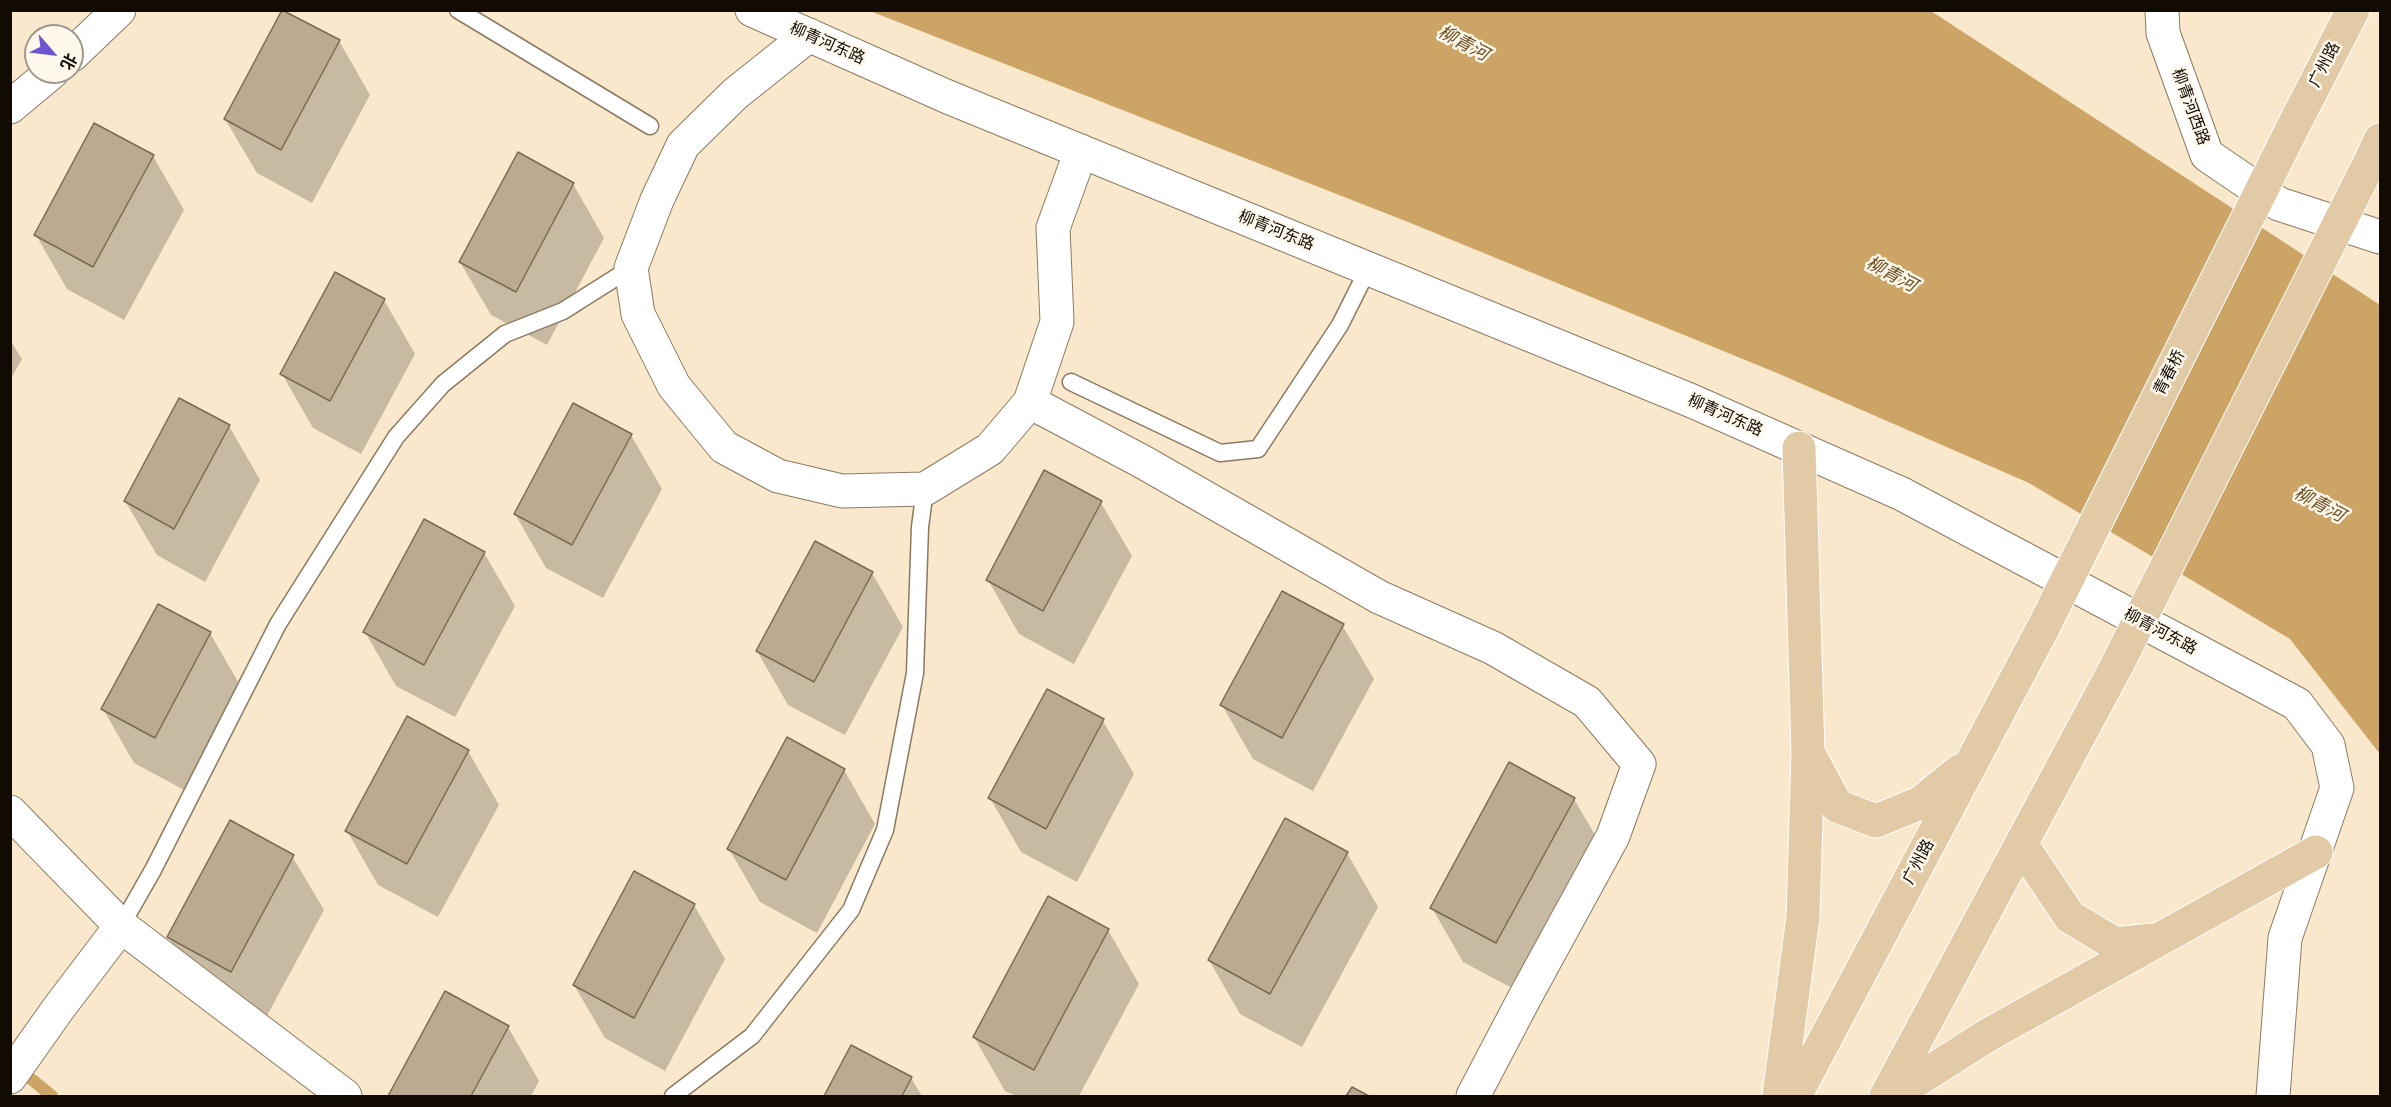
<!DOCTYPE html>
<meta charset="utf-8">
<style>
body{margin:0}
#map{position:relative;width:2391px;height:1107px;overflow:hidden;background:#fae8cc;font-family:Signika,"Noto Sans SC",sans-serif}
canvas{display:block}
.frame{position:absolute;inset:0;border:12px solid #110b03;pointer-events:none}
.north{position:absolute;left:24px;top:24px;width:60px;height:60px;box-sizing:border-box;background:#fef7ec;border:2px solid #9f998f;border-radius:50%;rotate:118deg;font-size:16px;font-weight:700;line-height:24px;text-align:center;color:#110b03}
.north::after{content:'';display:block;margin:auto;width:21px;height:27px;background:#6c55cf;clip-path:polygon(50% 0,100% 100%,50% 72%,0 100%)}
</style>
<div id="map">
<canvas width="2391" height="1107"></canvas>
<div class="frame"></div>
<div class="north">北</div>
</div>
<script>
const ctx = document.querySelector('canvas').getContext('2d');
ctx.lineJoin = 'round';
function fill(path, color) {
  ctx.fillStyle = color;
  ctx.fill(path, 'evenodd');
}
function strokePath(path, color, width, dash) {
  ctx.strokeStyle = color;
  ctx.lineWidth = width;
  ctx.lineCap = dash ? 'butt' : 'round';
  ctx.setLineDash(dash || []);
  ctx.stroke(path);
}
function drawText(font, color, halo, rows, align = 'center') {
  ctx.font = font + ' Signika,"Noto Sans SC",sans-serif';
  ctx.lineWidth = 5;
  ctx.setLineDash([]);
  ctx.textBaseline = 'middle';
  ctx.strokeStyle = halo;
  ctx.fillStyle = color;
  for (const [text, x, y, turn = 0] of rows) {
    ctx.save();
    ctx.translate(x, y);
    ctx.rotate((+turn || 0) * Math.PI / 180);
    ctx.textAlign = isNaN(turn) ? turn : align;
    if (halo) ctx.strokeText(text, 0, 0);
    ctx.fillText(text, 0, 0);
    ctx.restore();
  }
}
const water = new Path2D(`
 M870,11H1931L2380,305V754L2290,639L2029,483L1777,373L1408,222Z`);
const shadow = new Path2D(`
 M339,41L370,95L312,203L257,173L225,119Z
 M153,156L184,210L124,320L67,289L36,235Z
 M573,184L604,238L547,345L491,315L460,262Z
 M384,300L415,354L361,454L313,428L282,374Z
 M10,340L22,359L10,380Z
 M229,426L260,480L205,582L157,555L125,501Z
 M631,435L662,489L603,598L546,568L515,514Z
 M1045,472L1101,503L1132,556L1074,664L1019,634L988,580Z
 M484,553L515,606L455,717L396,686L365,632Z
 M872,573L903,627L845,735L788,705L757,651Z
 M1342,625L1374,679L1313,791L1253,759L1222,705Z
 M210,633L241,687L186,791L134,763L103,709Z
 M1103,721L1134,774L1077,882L1021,852L990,798Z
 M468,751L499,805L438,917L378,885L347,831Z
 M844,770L875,824L817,933L760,902L729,849Z
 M1574,799L1605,852L1527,996L1463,962L1432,908Z
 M1347,853L1378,907L1302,1047L1240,1014L1209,960Z
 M292,856L324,910L262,1025L200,991L169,937Z
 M694,905L725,959L665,1071L605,1038L574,985Z
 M1108,930L1139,984L1079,1096H1016L1005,1091L974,1037Z
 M445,993L508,1027L539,1081L531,1096H390Z
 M852,1047L911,1078L922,1096H826Z`);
const stream = new Path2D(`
 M19,1069L52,1096`);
const building = new Path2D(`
 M282,10L340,40L281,150L224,119Z
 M94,123L154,155L93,267L34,235Z
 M518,152L574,183L516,292L459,262Z
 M335,272L385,299L330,401L280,374Z
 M179,398L230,425L174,529L124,501Z
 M573,403L632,434L572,545L514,514Z
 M1044,470L1102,501L1043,611L986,580Z
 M424,519L485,552L424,665L363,632Z
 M815,541L873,572L814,682L756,651Z
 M1282,591L1344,624L1282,738L1220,705Z
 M158,604L211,632L155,738L101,709Z
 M1047,689L1104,719L1046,829L988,798Z
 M407,716L469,750L407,864L345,831Z
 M787,737L845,769L786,880L727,849Z
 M1509,762L1575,798L1496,943L1430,908Z
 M1285,818L1348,852L1270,994L1208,960Z
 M230,820L294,855L231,972L167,937Z
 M634,871L695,904L634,1018L573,985Z
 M1048,896L1109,929L1034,1070L973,1037Z
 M445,991L509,1026L471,1096H388Z
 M851,1045L912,1077L902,1096H824Z
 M1352,1087L1369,1096H1346Z`);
const lane = new Path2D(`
 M458,10L650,126
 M1071,382L1220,453L1258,449L1340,325L1368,269
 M121,926L153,870L278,624L396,437L443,384L505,334L563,311L631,268
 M673,1096L752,1036L851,910L885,830L915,673L920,527L925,489`);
const street = new Path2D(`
 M752,10L948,97L1692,401L1902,494L2297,704L2328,745L2337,788L2285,938L2273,1096
 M2162,10L2163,33L2207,155L2279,204L2380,237
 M809,35L735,94L683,145L657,200L631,268L638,314L674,386L724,447L778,476L842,491L925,489L990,449L1030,402
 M72,55L119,10
 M10,107L52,72
 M1081,151L1053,228L1057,322L1030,402L1143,462L1379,597L1493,648L1587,702L1639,764L1613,836L1525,997L1473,1096
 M10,812L121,926L345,1096
 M10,1077L58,1009L121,926`);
const primary = new Path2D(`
 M2297,119L2353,10
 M2371,160L2380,140
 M1809,754L1837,806L1876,821L1920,803L1961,770
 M2021,844L2070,917L2115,944L2152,940
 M1779,1096L1803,917L1808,753L1799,448
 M1795,1096L2043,628
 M1886,1096L2116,667
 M1892,1096L1988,1035L2316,852`);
const primaryBridge = new Path2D(`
 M2043,628L2297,119
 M2116,667L2371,160`);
const streetNames = [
 ["柳青河东路",827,44,24],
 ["广州路",2325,65,-63],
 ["柳青河西路",2190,107,70],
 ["柳青河东路",1276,231,22],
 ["青春桥",2170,373,-63],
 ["柳青河东路",1725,416,24],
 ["柳青河东路",2160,632,28],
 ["广州路",1919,862,-62]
];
const waterNames = [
 ["柳青河",1463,44,28],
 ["柳青河",1891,275,28],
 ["柳青河",2319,505,28]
];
fill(water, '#cca466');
fill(shadow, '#0003');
strokePath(stream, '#cca466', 12);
fill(building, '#bcaa90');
strokePath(building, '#7a6a52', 1.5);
strokePath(lane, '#8b7a62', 19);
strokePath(street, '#8b7a62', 35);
strokePath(primary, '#fff', 35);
strokePath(lane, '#fff', 16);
strokePath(street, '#fff', 33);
strokePath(primary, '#e2caa6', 33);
strokePath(primaryBridge, '#fff', 35, []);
strokePath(primaryBridge, '#e2caa6', 33);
drawText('16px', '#110b03', '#fef7ec', streetNames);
drawText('italic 18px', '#6b4f20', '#fef7ec', waterNames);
</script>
